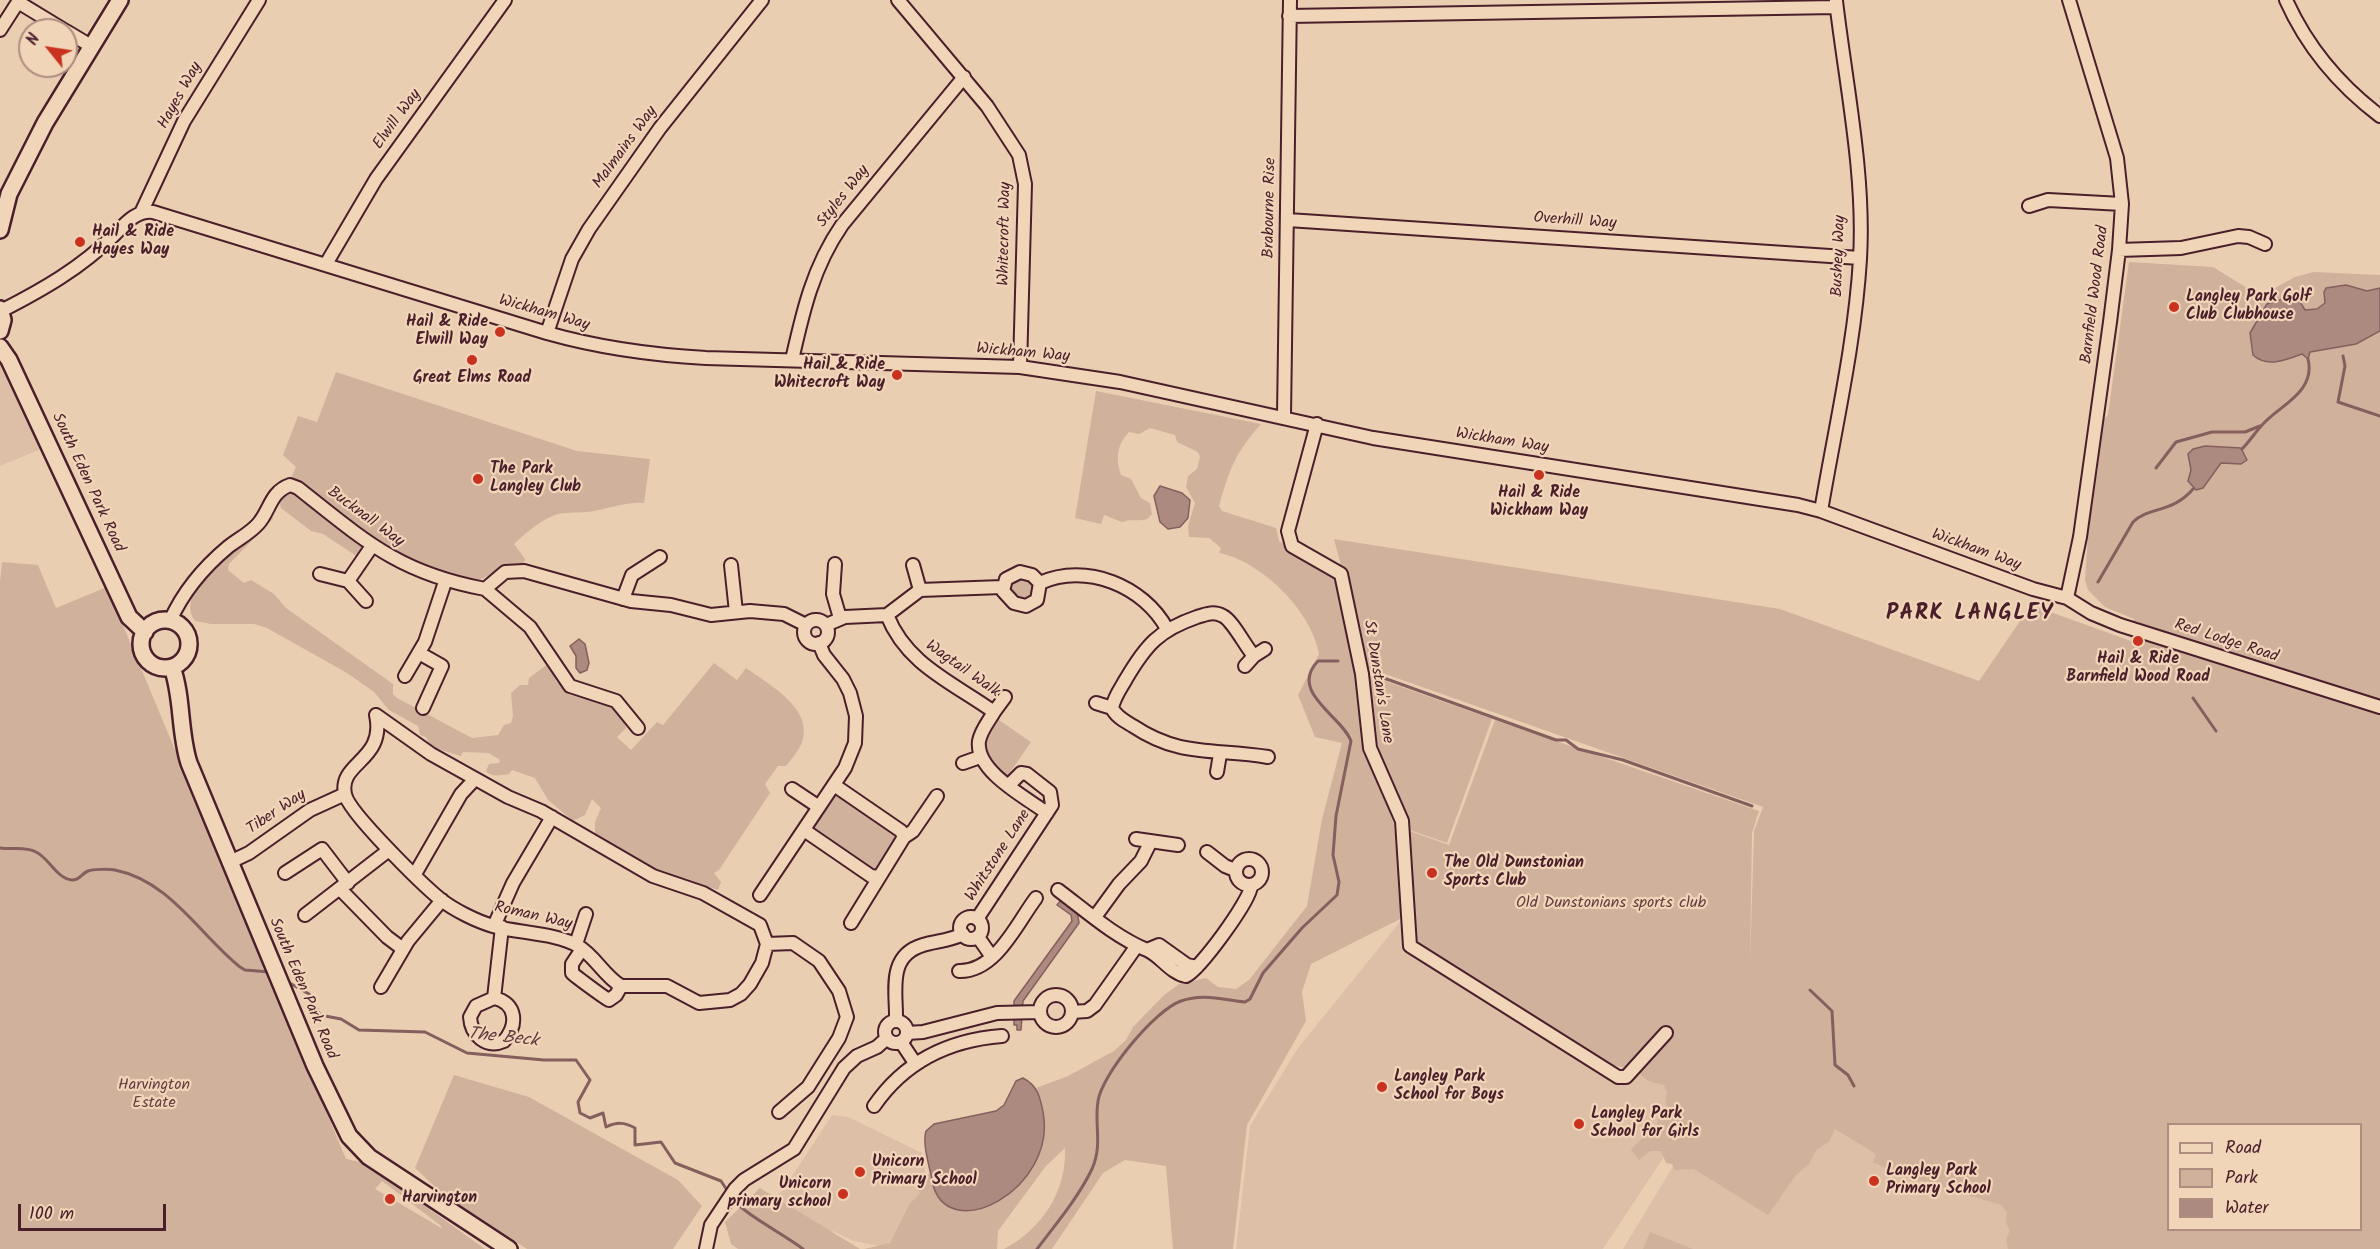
<!DOCTYPE html>
<style>
body{margin:0}
#map{position:relative;width:2380px;height:1249px;overflow:hidden;background:#eaceb2;font-family:Kalam,sans-serif}
canvas{display:block}
.legend{position:absolute;left:2167px;top:1123px;width:195px;height:108px;box-sizing:border-box;background:#f1d5b8;border:2px solid #ae8c80;margin:0;padding:8px 10px;list-style:none;font-size:18px;color:#4a1f2b}
.legend li{display:flex;align-items:center;gap:12px;height:30px}
.legend b{width:30px;border:2px solid #ae8c80}
.north{position:absolute;left:18px;top:18px;width:60px;height:60px;box-sizing:border-box;background:#f1d5b8;border:2px solid #ae8c80;border-radius:50%;rotate:300deg;font-size:16px;font-weight:700;line-height:24px;text-align:center;color:#4a1f2b}
.north::after{content:'';display:block;margin:auto;width:21px;height:27px;background:#c8321e;clip-path:polygon(50% 0,100% 100%,50% 72%,0 100%)}
.scale{position:absolute;left:18px;top:1204px;width:148px;height:27px;box-sizing:border-box;border:3px solid #4a1f2b;border-top:0;padding-left:8px;font-size:18px;line-height:21px;white-space:nowrap;color:#4a1f2b;-webkit-text-stroke:4px #f1d5b8;paint-order:stroke}
</style>
<div id="map">
<canvas width="2380" height="1249"></canvas>
<ul class="legend">
<li><b style="height:8px;background:#f1d5b8"></b>Road</li>
<li><b style="height:16px;background:#d0b19c"></b>Park</li>
<li><b style="height:16px;background:#ad8a7f"></b>Water</li>
</ul>
<div class="north">N</div>
<div class="scale">100 m</div>
</div>
<script>
const ctx = document.querySelector('canvas').getContext('2d');
ctx.lineJoin = 'round';
function fill(path, color) {
  ctx.fillStyle = color;
  ctx.fill(path, 'evenodd');
}
function strokePath(path, color, width, dash) {
  ctx.strokeStyle = color;
  ctx.lineWidth = width;
  ctx.lineCap = dash ? 'butt' : 'round';
  ctx.setLineDash(dash || []);
  ctx.stroke(path);
}
function drawText(font, color, halo, rows, align = 'center') {
  ctx.font = font + ' Kalam,sans-serif';
  ctx.lineWidth = 4.5;
  ctx.setLineDash([]);
  ctx.textBaseline = 'middle';
  ctx.strokeStyle = halo;
  ctx.fillStyle = color;
  for (const [text, x, y, turn = 0] of rows) {
    ctx.save();
    ctx.translate(x, y);
    ctx.rotate((+turn || 0) * Math.PI / 180);
    ctx.textAlign = isNaN(turn) ? turn : align;
    if (halo) ctx.strokeText(text, 0, 0);
    ctx.fillText(text, 0, 0);
    ctx.restore();
  }
}
const built = new Path2D(`
 M0,363L7,373L41,449L0,466Z
 M1404,917V936L1623,1085L1659,1045L1693,1113L1603,1249H1236L1250,1126L1298,1048Z
 M832,1115L848,1117L922,1153L929,1194L888,1244L880,1246L853,1241L833,1231L822,1249L773,1199L783,1190Z
 M1833,1123L2038,1211L2024,1249H1623L1681,1153Z`);
const green = new Path2D(`
 M2129,262L2213,267L2260,296L2295,277L2313,272L2380,275V1249H2008L2006,1240L2010,1230L2006,1223L2007,1212L2001,1205L1895,1173L1873,1162L1876,1154L1835,1129L1829,1142L1816,1150L1809,1164L1796,1175L1768,1215L1694,1169L1675,1170L1672,1164L1666,1163L1661,1151H1650L1639,1160L1631,1150C1635,1144 1655,1128 1656,1126C1658,1119 1660,1111 1668,1107L1665,1102L1667,1092L1664,1085C1649,1083 1641,1078 1634,1064L1626,1068L1612,1065L1410,938L1404,829L1449,845L1495,720L1759,811L1752,833L1750,965L1754,831L1763,807L1368,668L1334,539L1780,609L1979,681L2031,605L2131,641L2134,619L2105,607L2088,590L2085,580L2090,506L2098,468L2097,452L2101,443L2102,421L2108,415ZM2168,1124H2360V1230H2168Z
 M336,372L577,451L650,459L644,503C629,502 614,507 599,510C588,513 578,512 566,513C548,513 527,532 514,544L525,559L523,566L501,568L476,582L450,578L391,553L291,478L296,467L283,455L298,416L317,422Z
 M1096,391L1261,424C1234,455 1230,468 1219,506L1222,511L1276,528L1279,541L1339,576L1358,676L1366,748L1394,825L1404,917L1311,964L1302,992L1306,1021L1247,1125L1233,1249H1173L1166,1166L1125,1160L1103,1173L1052,1249H1004C1042,1229 1067,1191 1065,1148L1046,1166L998,1231L997,1249H864L890,1243L909,1205L920,1193L916,1186L918,1180L1041,1109L1036,1088L1068,1076L1114,1051L1126,1040L1133,1027L1163,996L1179,984L1206,978L1218,987L1236,989L1249,980L1307,906L1322,819L1342,743L1315,737L1298,695L1319,654C1312,611 1261,561 1219,553L1221,548L1209,538L1189,537L1188,526L1195,503L1186,487L1188,476L1197,469L1200,457L1198,452L1177,442L1175,435L1150,428L1139,434L1129,432C1117,444 1115,459 1121,475L1131,479L1141,498L1150,503L1152,514C1145,525 1134,517 1122,522L1104,515L1101,524L1075,518Z
 M290,490L362,545L364,549L358,557L323,534L311,531L281,508L279,500Z
 M271,513L273,519L229,564L228,570L244,583L251,580L274,594L286,608L393,684V694L397,698L472,738L498,735L504,725L511,723L513,716L511,693L520,685H528L529,678L549,663L556,681L570,695L612,706L623,716L626,728L617,737L631,750L657,722L663,725L714,663L737,680L746,668C768,684 814,708 802,742C799,751 791,759 786,766H778L765,784L770,793L719,870L714,873L721,882L718,890L649,868L595,835V822L601,808L592,799L585,815L573,821L548,800L535,778L512,770L509,774C500,775 492,778 486,771L489,764L499,763L500,760L489,753L463,752L461,756L431,747L426,737L420,735L418,726L389,710L374,692L347,673L267,628L254,624H211L195,621C187,611 190,598 197,588Z
 M2,562L38,565L56,608L107,587L346,1159L365,1163L485,1249H0V582ZM382,1181L440,1225L443,1229L375,1189Z
 M1025,576L1038,589L1027,602L1009,596L1008,582Z
 M1365,674L1492,719L1447,843L1404,828L1373,747Z
 M996,718L1031,742L1006,778L989,764L983,741Z
 M836,795L898,837L879,869L873,870L815,831L813,826Z
 M454,1075L529,1097L678,1180L702,1206L673,1249H527L447,1198L415,1168Z
 M760,1188L860,1249H738L731,1244L725,1222Z
 M1650,1232L1693,1249H1643Z`);
const water = new Path2D(`
 M2346,285L2367,291L2380,288V331L2356,344L2310,352L2308,359L2302,354C2286,360 2267,368 2253,355L2250,333L2267,304L2292,296L2299,300L2305,310L2317,309L2325,303L2324,292L2326,288Z
 M2205,446L2241,448L2247,460L2241,464L2221,463L2203,488L2196,490L2188,481L2191,470L2188,454L2193,449Z
 M1160,486L1182,493L1190,500L1188,518L1180,527L1168,529L1160,522L1154,496Z
 M579,639L585,644L589,663L587,670L580,673L576,668V656L570,646Z
 M1062,899L1077,910L1079,923L1023,1001L1021,1030H1017V1025H1014V1001L1072,921L1071,915L1057,905Z
 M1023,1078C1038,1086 1040,1097 1043,1112C1058,1189 946,1249 932,1181C930,1167 922,1145 926,1131L934,1124L996,1111L1004,1105L1016,1081Z`);
const stream = new Path2D(`
 M2343,356L2345,366L2338,402L2380,416
 M2242,449C2250,441 2256,431 2264,423C2281,405 2316,391 2308,359
 M2156,468L2176,442L2212,432H2245L2260,426
 M2098,582L2133,522C2148,507 2173,513 2193,489
 M1381,677L1556,740H1566L1578,749L1623,760L1752,806
 M2193,698L2216,731
 M0,848C12,850 25,846 36,852C49,858 56,878 72,880C80,880 81,874 88,871C93,869 109,869 115,870C170,881 199,934 240,967L245,970L270,972
 M286,981L309,994L320,1015L341,1019L359,1030L425,1032L467,1053L544,1060H576L590,1080L578,1102L580,1113L590,1118L603,1113L606,1127C617,1122 624,1122 635,1128V1145L661,1142L675,1163L721,1181L729,1193
 M1810,990L1832,1011L1835,1065L1848,1075L1854,1086
 M732,1198C742,1213 785,1235 803,1249
 M1037,1249C1056,1224 1078,1198 1092,1169C1103,1144 1094,1125 1098,1101C1102,1074 1155,1010 1181,1001C1204,993 1223,1000 1245,1002L1250,999L1263,973L1302,928L1337,895L1339,882L1333,855L1336,816L1351,741C1342,716 1288,692 1318,661H1338`);
const minor = new Path2D(`
 M898,0L987,106L1019,155L1025,184L1020,367
 M2286,0C2307,47 2339,85 2380,116
 M1289,16L1836,7
 M0,30L18,2L64,30
 M66,31L91,46
 M2029,206L2048,200L2122,204
 M141,213L184,121L259,0
 M1288,220L1860,258
 M2119,250L2181,248L2238,236L2249,237L2265,244
 M326,264L376,179L505,0
 M1,311C42,290 81,268 114,235C125,224 136,210 153,212L547,333C600,348 652,355 706,358L1020,367L1120,382L1373,438L1798,505L1821,511L2033,589L2067,598L2091,613L2120,625L2380,707
 M547,333L572,259L589,229L660,128L762,0
 M792,360C803,311 813,267 842,225L964,77
 M1284,416L1290,0
 M1317,424L1288,531L1292,546L1341,574L1362,674L1370,748L1402,821L1410,946L1618,1077H1626L1666,1033
 M1821,511C1835,428 1855,343 1860,259C1865,174 1846,86 1836,1
 M835,564L833,594L840,618
 M731,565L736,612
 M913,565L920,590
 M1020,572L1032,575L1040,583L1037,600L1026,606L1014,603L1003,591L1006,579Z
 M320,574L348,581L372,546
 M348,581L366,601
 M1040,583C1086,562 1144,586 1167,629
 M485,589L505,572L524,571L631,601L671,605L711,615L750,611L784,614L806,625
 M485,589L530,627L570,686L616,701L638,728
 M2067,598L2080,537L2110,322L2119,250L2122,204L2117,158L2069,0
 M623,599L632,575L660,557
 M887,615C907,665 952,682 994,712C989,721 981,730 979,741C975,771 1025,797 1047,813
 M804 632a12 12 0 1 1 24 0a12 12 0 1 1-24 0Z
 M170,621C183,592 204,567 228,547C238,539 249,534 258,524C270,511 270,492 290,485L298,488C365,541 399,573 485,589
 M826,625L845,617L887,615L920,590L1002,587
 M1265,649L1254,656C1245,646 1233,621 1223,616C1214,611 1206,614 1197,617C1159,630 1146,645 1126,679C1121,688 1114,697 1112,708C1116,717 1125,721 1133,726C1181,758 1215,748 1268,757
 M419,653L442,666L423,708
 M1245,666L1254,656
 M405,676L425,642L445,582
 M1096,703L1112,708
 M994,712L1005,697
 M376,715L431,754L508,797L541,811L653,876L703,893L760,925L767,944L793,943L819,961L839,991L847,1017L839,1038L808,1087L779,1112
 M376,715C386,761 338,762 345,794C348,812 423,885 440,899C454,910 476,921 493,926C517,933 557,933 578,946C595,956 604,976 621,986H667L699,1003L730,1000L741,994L750,984L762,963L767,944
 M963,763L980,757
 M1217,772L1220,754
 M834,785L901,831L904,837L851,923
 M792,789L819,807
 M804,830L871,876L878,877
 M904,837L913,831L937,796
 M1136,839L1178,845
 M1207,852L1225,866L1235,870
 M1236 872a13 13 0 1 1 26 0a13 13 0 1 1-26 0Z
 M230,862L249,853L310,810L345,794
 M285,873L322,849L348,883
 M415,874L461,794L475,779
 M340,889L387,937L403,949
 M1058,890C1086,911 1115,937 1147,950C1161,956 1170,973 1186,976C1200,969 1250,901 1251,886
 M760,895L845,768L855,743L856,716L850,693L843,679L824,655L819,643
 M305,915L389,850
 M1095,917L1119,884L1141,861L1151,841
 M960 928a11 11 0 1 1 22 0a11 11 0 1 1-22 0Z
 M977,919L1052,805L1050,792L1027,774L1021,773L1009,785
 M494,926L513,883L552,817
 M978,937L992,957
 M576,944L586,914
 M582,949L572,964V973C575,976 606,999 609,1000L616,995L621,986
 M1147,950L1159,945L1187,965L1197,967
 M959,971C996,972 1017,923 1036,898
 M381,987L408,941L442,900
 M1040 1011a16 16 0 1 1 32 0a16 16 0 1 1-32 0Z
 M494,998C517,1003 518,1025 504,1041C486,1049 471,1035 470,1017L476,1006L494,998L502,927
 M1072,1012L1087,1011L1095,1005L1136,947
 M896,1021C897,993 886,956 923,945C936,941 949,941 963,934
 M885 1032a11 11 0 1 1 22 0a11 11 0 1 1-22 0Z
 M907,1033L923,1032L997,1013L1040,1012
 M901,1042L915,1063
 M874,1106C905,1061 949,1040 1002,1036
 M706,1249L711,1225L735,1189L744,1180L794,1149L844,1068L857,1056L877,1047L887,1038`);
const major = new Path2D(`
 M0,230L9,194L45,123L120,0
 M0,309L3,320L0,331
 M0,347L9,360L129,617L145,632
 M141 644a24 24 0 1 1 48 0a24 24 0 1 1-48 0Z
 M172,667C183,698 179,732 189,763L315,1066L349,1136L369,1157L509,1249`);
const markers = [
 [80,242,6,"#c8321e"],
 [2174,307,6,"#c8321e"],
 [500,332,6,"#c8321e"],
 [472,360,6,"#c8321e"],
 [897,375,6,"#c8321e"],
 [1539,475,6,"#c8321e"],
 [478,479,6,"#c8321e"],
 [2138,641,6,"#c8321e"],
 [1432,873,6,"#c8321e"],
 [1382,1087,6,"#c8321e"],
 [1579,1124,6,"#c8321e"],
 [860,1172,6,"#c8321e"],
 [1874,1181,6,"#c8321e"],
 [843,1194,6,"#c8321e"],
 [390,1199,6,"#c8321e"]
];
const streetNames = [
 ["Hayes Way",181,96,-61],
 ["Elwill Way",398,120,-54],
 ["Malmains Way",626,148,-54],
 ["Styles Way",844,197,-52],
 ["Brabourne Rise",1271,208,-89],
 ["Overhill Way",1575,222,4],
 ["Whitecroft Way",1006,234,-89],
 ["Bushey Way",1840,256,-88],
 ["Barnfield Wood Road",2096,295,-83],
 ["Wickham Way",544,314,16],
 ["Wickham Way",1023,354,5],
 ["Wickham Way",1502,442,9],
 ["South Eden Park Road",87,483,65],
 ["Bucknall Way",365,518,36],
 ["Wickham Way",1976,551,20],
 ["Red Lodge Road",2226,642,18],
 ["Wagtail Walk",962,670,35],
 ["St Dunstan's Lane",1377,682,81],
 ["Tiber Way",277,813,-34],
 ["Whitstone Lane",999,856,-57],
 ["Roman Way",533,917,13],
 ["South Eden Park Road",302,989,67]
];
const poiNames = [
 ["Hail & Ride",92,233],
 ["Hayes Way",92,251],
 ["Langley Park Golf",2186,298],
 ["Club Clubhouse",2186,316],
 ["Hail & Ride",488,323,"right"],
 ["Elwill Way",488,341,"right"],
 ["Hail & Ride",885,366,"right"],
 ["Whitecroft Way",885,384,"right"],
 ["Great Elms Road",472,379,"center"],
 ["The Park",490,470],
 ["Langley Club",490,488],
 ["Hail & Ride",1539,494,"center"],
 ["Wickham Way",1539,512,"center"],
 ["Hail & Ride",2138,660,"center"],
 ["Barnfield Wood Road",2138,678,"center"],
 ["The Old Dunstonian",1444,864],
 ["Sports Club",1444,882],
 ["Langley Park",1394,1078],
 ["School for Boys",1394,1096],
 ["Langley Park",1591,1115],
 ["School for Girls",1591,1133],
 ["Unicorn",872,1163],
 ["Primary School",872,1181],
 ["Langley Park",1886,1172],
 ["Primary School",1886,1190],
 ["Unicorn",831,1185,"right"],
 ["primary school",831,1203,"right"],
 ["Harvington",402,1199]
];
const parkNames = [
 ["Old Dunstonians sports club",1611,904],
 ["Harvington",154,1086],
 ["Estate",154,1104]
];
const waterNames = [
 ["The Beck",503,1039,6]
];
const districtNames = [
 ["PARK LANGLEY",1970,615]
];
fill(built, '#ddbfa7');
fill(green, '#d0b19c');
fill(water, '#ad8a7f');
strokePath(water, '#855f5d', 1.5);
strokePath(stream, '#855f5d', 3);
strokePath(minor, '#4a1f2b', 16);
strokePath(major, '#4a1f2b', 20);
strokePath(minor, '#f1d5b8', 12);
strokePath(major, '#f1d5b8', 15);
for (const [x, y, r, color] of markers) {
  const dot = new Path2D();
  dot.arc(x, y, r, 0, 2 * Math.PI);
  ctx.fillStyle = color;
  ctx.fill(dot);
  strokePath(dot, '#f1d5b8', 2);
}
drawText('16px', '#4a1f2b', '#f1d5b8', streetNames);
drawText('bold 16px', '#4a1f2b', '#f1d5b8', poiNames, 'left');
drawText('16px', '#653c42', '#f1d5b8', parkNames);
drawText('italic 18px', '#633a40', '#f1d5b8', waterNames);
ctx.letterSpacing = '1.5px';
drawText('bold 22px', '#4a1f2b', '#f1d5b8', districtNames);
ctx.letterSpacing = '0px';
</script>
